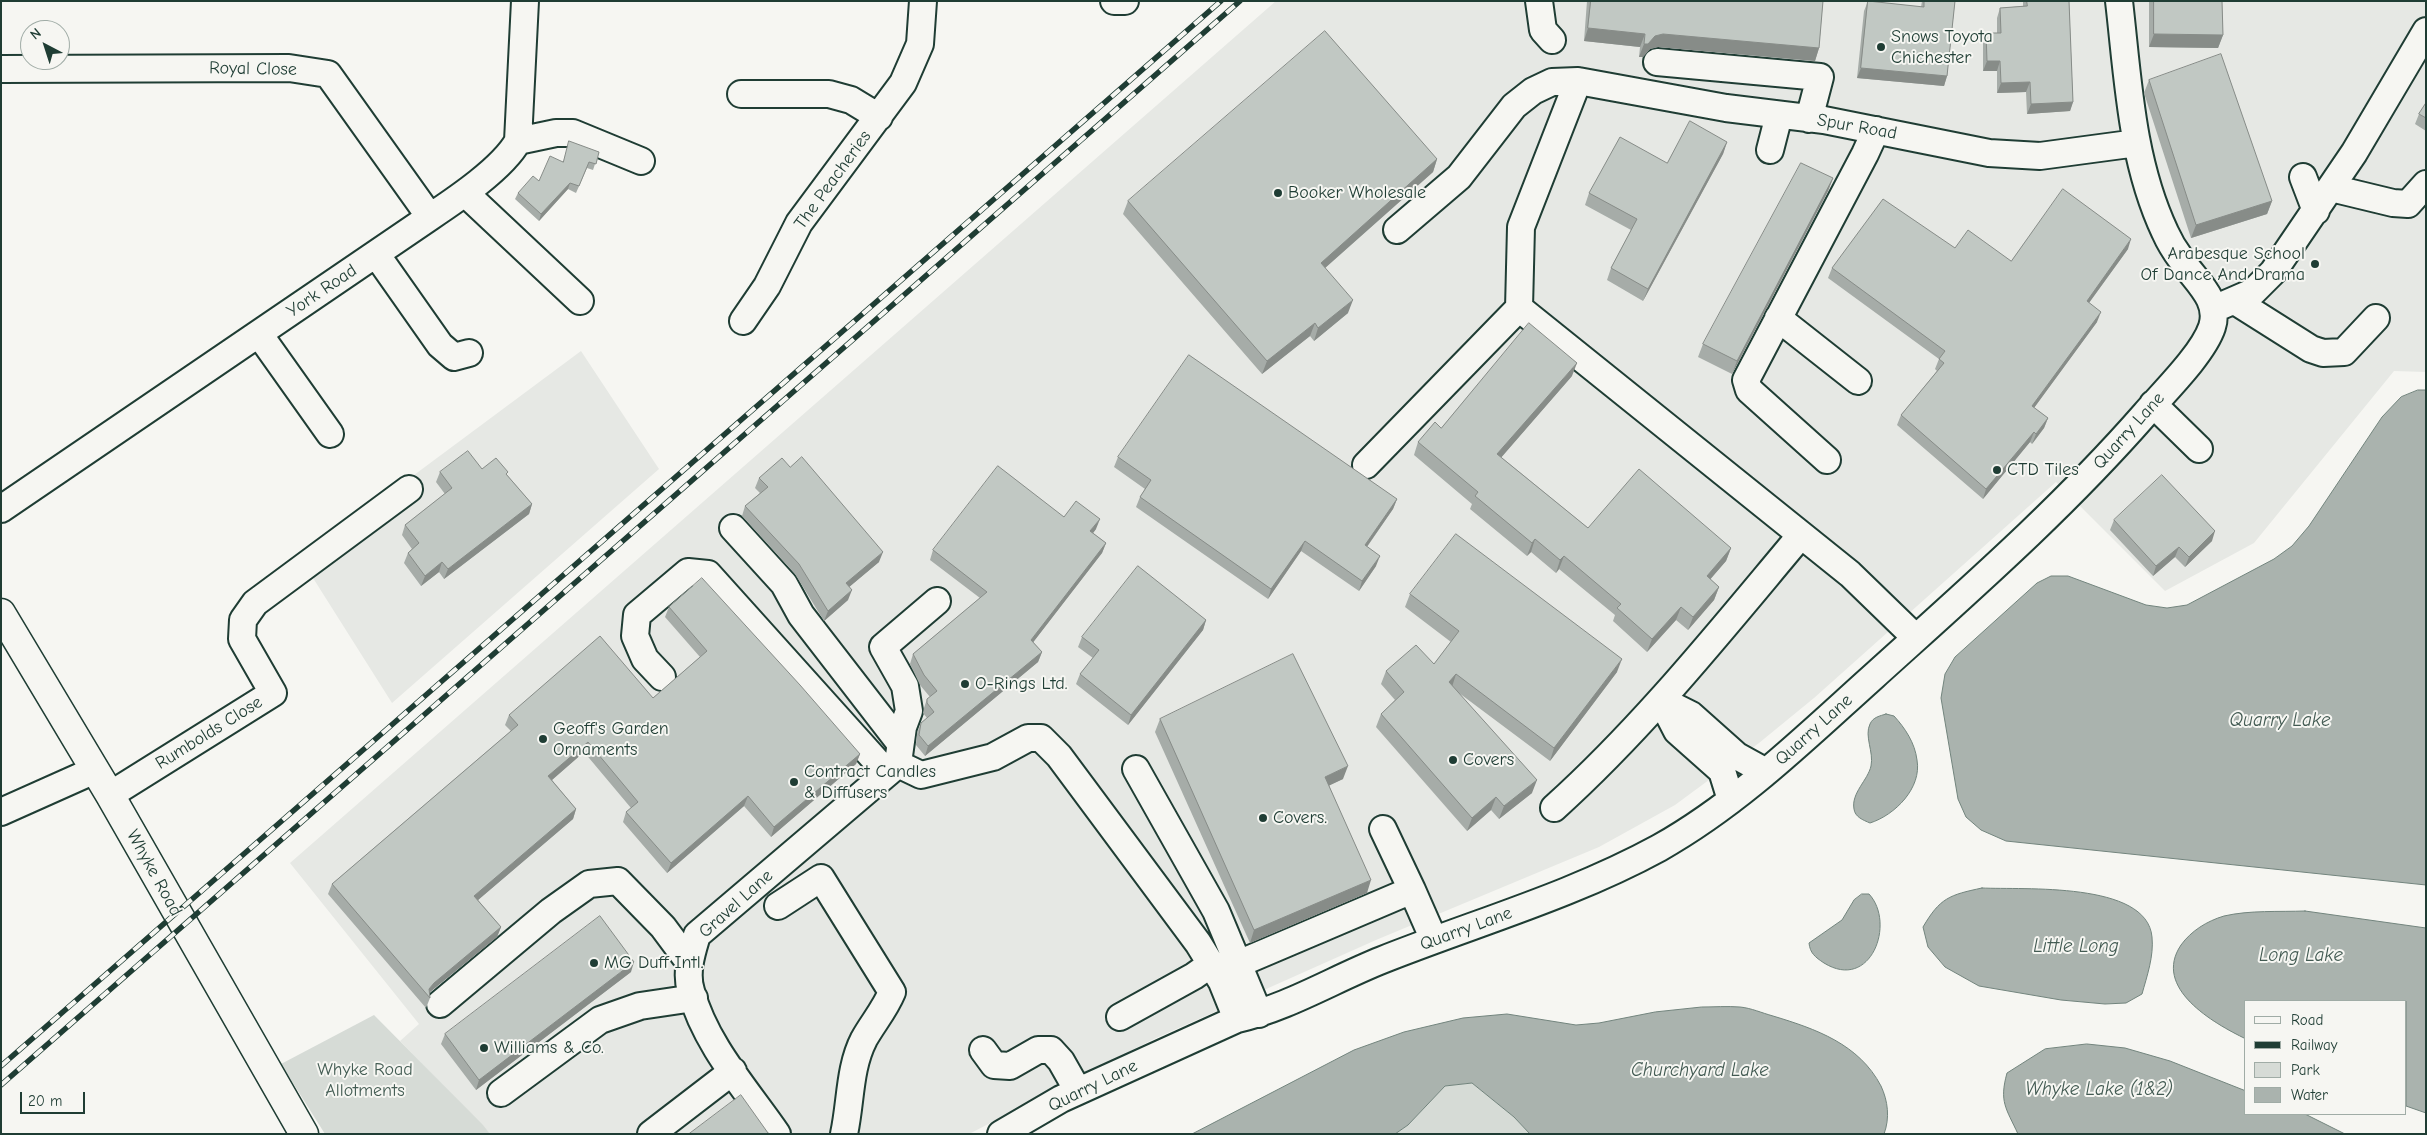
<!DOCTYPE html>
<style>
body{margin:0}
#map{position:relative;width:2427px;height:1135px;overflow:hidden;background:#f6f6f2;font-family:"Comic Neue",sans-serif}
canvas{display:block}
.frame{position:absolute;inset:0;border:2px solid #1f3d34;pointer-events:none}
.legend{position:absolute;left:2244px;top:1000px;width:162px;height:115px;box-sizing:border-box;background:#f6f6f2;border:1px solid #a0aca6;margin:0;padding:6px 9px;list-style:none;font-size:15px;color:#1f3d34}
.legend li{display:flex;align-items:center;gap:10px;height:25px}
.legend b{width:25px;border:1px solid #a0aca6}
.north{position:absolute;left:20px;top:20px;width:50px;height:50px;box-sizing:border-box;background:#f6f6f2;border:1px solid #a0aca6;border-radius:50%;rotate:320deg;font-size:14px;font-weight:700;line-height:20px;text-align:center;color:#1f3d34}
.north::after{content:'';display:block;margin:auto;width:18px;height:22px;background:#1f3d34;clip-path:polygon(50% 0,100% 100%,50% 72%,0 100%)}
.scale{position:absolute;left:20px;top:1092px;width:65px;height:22px;box-sizing:border-box;border:2px solid #1f3d34;border-top:0;padding-left:6px;font-size:15px;line-height:18px;white-space:nowrap;color:#1f3d34;-webkit-text-stroke:4px #f6f6f2;paint-order:stroke}
</style>
<div id="map">
<canvas width="2427" height="1135"></canvas>
<div class="frame"></div>
<ul class="legend">
<li><b style="height:6px;background:#f6f6f2"></b>Road</li>
<li><b style="height:6px;background:#1f3d34"></b>Railway</li>
<li><b style="height:14px;background:#d6dbd6"></b>Park</li>
<li><b style="height:14px;background:#aab3ae"></b>Water</li>
</ul>
<div class="north">N</div>
<div class="scale">20 m</div>
</div>
<script>
const ctx = document.querySelector('canvas').getContext('2d');
ctx.lineJoin = 'round';
function fill(path, color) {
  ctx.fillStyle = color;
  ctx.fill(path, 'evenodd');
}
function strokePath(path, color, width, dash) {
  ctx.strokeStyle = color;
  ctx.lineWidth = width;
  ctx.lineCap = dash ? 'butt' : 'round';
  ctx.setLineDash(dash || []);
  ctx.stroke(path);
}
function drawText(font, color, halo, rows, align = 'center') {
  ctx.font = font + ' "Comic Neue",sans-serif';
  ctx.lineWidth = 4;
  ctx.setLineDash([]);
  ctx.textBaseline = 'middle';
  ctx.strokeStyle = halo;
  ctx.fillStyle = color;
  for (const [text, x, y, turn = 0] of rows) {
    ctx.save();
    ctx.translate(x, y);
    ctx.rotate((+turn || 0) * Math.PI / 180);
    ctx.textAlign = isNaN(turn) ? turn : align;
    if (halo) ctx.strokeText(text, 0, 0);
    ctx.fillText(text, 0, 0);
    ctx.restore();
  }
}
const built = new Path2D(`
 M1276,1H2426V372L2394,371L2254,543L2165,591L2056,482L1814,698L1759,743L1675,805L1599,847L1376,940L1154,1039L969,1134H490L400,1041L419,1024L290,863Z
 M581,351L659,469L392,703L301,559Z`);
const green = new Path2D(`
 M374,1015L483,1125L490,1134H325L281,1064Z
 M1472,1083L1514,1117L1530,1134H1395L1408,1125L1445,1086Z`);
const water = new Path2D(`
 M2418,390H2426V885L2006,841L1981,830L1966,817L1958,799L1941,698L1945,674L1955,657L2037,583L2051,576H2068L2146,605L2167,608L2187,605L2274,559L2292,546L2309,526L2382,417L2401,397Z
 M1886,714L1894,716C1905,728 1915,743 1917,760C1922,788 1895,815 1870,823C1863,820 1855,817 1854,809C1851,793 1868,780 1871,766C1874,752 1864,736 1870,724C1873,717 1880,716 1886,714Z
 M1982,888C2023,890 2147,881 2152,937C2154,956 2147,976 2142,994L2126,1003L2105,1004L2061,1000L1979,986L1945,967L1928,947L1923,927C1940,898 1949,895 1982,888Z
 M1862,894H1869C1896,923 1871,992 1824,963C1815,957 1810,953 1809,943L1842,920L1854,900Z
 M2305,911L2426,928V1113L2406,1106V1001H2246V1039C2213,1023 2152,988 2181,945C2191,931 2207,921 2224,916C2250,910 2279,912 2305,911Z
 M1702,1007C1714,1007 1727,1006 1740,1007C1751,1008 1762,1013 1773,1016C1816,1029 1859,1044 1881,1086C1888,1101 1890,1118 1884,1134H1530L1514,1117L1472,1083L1445,1086L1408,1125L1395,1134H1192L1354,1050L1404,1032L1463,1018L1507,1014L1576,1025L1599,1023L1655,1012Z
 M2087,1044L2125,1048L2170,1061L2246,1091V1114H2305L2345,1134H2018C2006,1108 1999,1102 2007,1073L2045,1049Z`);
const minor = new Path2D(`
 M1114,1H1125
 M1539,1L1543,30L1552,40
 M1657,62L1820,77L1809,119
 M1,69L289,68L328,74L430,217
 M741,94H829L851,100L879,117
 M518,141L556,133H573L641,161
 M1770,150L1779,115
 M2303,177L2316,211
 M2331,188L2393,203L2408,204L2426,184
 M465,193L580,301
 M1397,230L1459,177L1514,106L1533,91L1552,82L1578,81L1726,108L1824,120L1989,153L2040,156L2137,143
 M376,254L440,345L454,357L469,353
 M2235,301L2311,349L2323,353L2344,352L2376,318
 M1519,308L1521,227L1578,81
 M2214,309L2253,292L2273,272L2354,153L2426,31
 M1778,318L1858,381
 M743,321L767,286L799,223L903,83L920,44L923,1
 M259,334L330,434
 M2153,404L2199,449
 M1827,460L1749,390L1746,380L1865,154L1876,130
 M1366,465L1519,308L1850,574L1916,638
 M1,509L430,217C457,199 503,168 518,141L525,1
 M733,528L784,584L801,615L900,743
 M662,677L645,659L635,636L637,615L688,572L708,574L887,773
 M1661,700L1691,715L1737,756L1766,772
 M1661,700L1677,731L1722,771L1731,800
 M899,756L903,727L909,711L905,686L883,647L937,601
 M898,764L921,775L993,757L1028,738H1041L1059,756L1198,943L1222,982L1237,1019
 M1136,769L1216,911L1259,1014
 M110,795L273,693L242,639L243,620L255,603L409,489
 M1554,808C1645,726 1722,629 1801,535
 M1,812L95,770
 M1383,829L1412,890
 M778,906L821,878L892,992C885,1009 873,1023 864,1039C849,1068 851,1102 844,1134
 M1238,964L1412,890L1434,940
 M440,1004L551,911L589,884L618,881L663,927L689,962
 M1120,1017L1194,976L1211,964
 M983,1050L994,1065L1010,1066L1038,1050H1051L1061,1061L1078,1091
 M501,1093L600,1020L640,1006L694,998
 M651,1134L733,1071
 M777,1134C746,1089 705,1044 691,991C685,972 692,952 697,935L898,764
 M1001,1134L1061,1099L1237,1019C1287,1008 1334,979 1382,960C1475,923 1571,896 1659,848C1739,803 1806,737 1874,676C1968,591 2061,510 2145,414C2164,392 2203,354 2212,327C2221,299 2194,280 2181,259C2175,251 2169,241 2165,232C2131,160 2128,78 2119,1`);
const major = new Path2D(`
 M1,613L110,795L304,1134`);
const rail = new Path2D(`
 M1,1066L1221,1
 M1,1085L1240,1`);
const wall = new Path2D(`
 M1587,1H1823L1819,48L1815,61L1658,47L1650,49L1643,57H1639L1640,47L1584,41Z
 M1868,1L1921,7L1922,1H1955L1947,76L1944,86L1857,78L1864,11Z
 M2023,1H2069L2073,102L2070,111L2027,114L2026,92L1997,93V71H1983V43L1986,33H1997V18L2000,8L2023,6Z
 M2149,1H2222L2223,35L2218,48L2149,47Z
 M2149,80L2272,201L2267,214L2191,238L2144,93Z
 M2426,103V131L2415,124L2419,114Z
 M1727,142L1723,154L1643,301L1607,280L1611,268L1631,230L1585,205L1589,193Z
 M599,152L593,170L587,168L576,193L568,189L539,221L515,199L518,193L539,181L563,161Z
 M1437,159L1433,172L1325,268L1348,313L1314,341L1310,336L1262,374L1123,214L1128,201Z
 M1833,178L1828,191L1732,374L1698,357L1703,344Z
 M1955,248L2011,261L2128,249L2089,303L2097,322L2034,408L2048,418L2044,428L2032,444L2030,442L1983,499L1897,425L1901,415L1937,371L1935,369L1939,359L1828,278L1832,268Z
 M1572,376L1501,457L1588,528L1731,548L1726,561L1710,579L1719,587L1714,600L1688,630L1676,620L1647,652L1613,621L1615,615L1559,569L1556,573L1531,552L1527,556L1470,509L1472,504L1414,455L1418,442L1441,428Z
 M1118,457L1397,499L1393,509L1367,547L1376,566L1359,591L1301,551L1268,599L1136,507L1140,497L1145,489L1114,467Z
 M790,467L879,562L849,587L848,600L824,621L795,574L742,516L745,506L760,493L755,488L759,478Z
 M482,469L507,475L532,504L529,514L444,579L439,572L421,586L404,563L408,553L412,549L402,535L405,525L445,494L436,482L440,472Z
 M1064,517L1096,529L1093,533L1106,543L1102,553L1033,642L1042,652L1038,662L925,756L916,745L917,733L921,723L927,718L923,713L924,708L927,699L930,697L920,685L910,664L913,654L980,598L930,560L933,550Z
 M2114,520L2212,541L2185,567L2175,557L2153,576L2110,530Z
 M1410,594L1617,672L1550,761L1459,693L1532,793L1499,819L1491,810L1467,831L1376,727L1381,714L1395,700L1381,684L1386,671L1434,664L1451,642L1405,607Z
 M669,607L860,754L856,764L771,837L744,806L667,873L623,822L626,812L631,808L584,752L552,780L576,809L573,819L478,900L501,927L497,937L430,992L429,994L430,998L426,1008L328,894L332,884L511,731L505,725L509,715L653,698L700,657L665,617Z
 M1206,620L1203,630L1128,725L1076,684L1080,674L1093,658L1078,647L1082,637Z
 M1160,719L1343,779L1329,785L1367,893L1250,943L1155,732Z
 M631,972L476,1090L441,1044L445,1034Z`);
const shadedWall = new Path2D(`
 M1588,28L1645,34L1640,47L1584,41Z
 M1663,34L1819,48L1815,61L1658,47L1650,49L1643,57H1639L1644,44L1655,36Z
 M2154,34L2223,35L2218,48L2149,47Z
 M1987,61H2000L1997,71H1983Z
 M1861,68L1947,76L1944,86L1857,78Z
 M2030,82L2026,92L1997,93L2001,83Z
 M2073,102L2070,111L2027,114L2031,104Z
 M1727,142L1723,154L1643,301L1648,289Z
 M1437,159L1433,172L1316,276L1321,263Z
 M1833,178L1828,191L1732,374L1737,361Z
 M570,183L568,189L539,221L541,214Z
 M2272,201L2267,214L2191,238L2196,225Z
 M2131,239L2128,249L2083,311L2087,301Z
 M1353,300L1348,313L1314,341L1318,328Z
 M2101,312L2097,322L2028,416L2032,406Z
 M1315,323L1310,336L1262,374L1267,361Z
 M1577,363L1572,376L1493,467L1497,454Z
 M2048,418L2044,428L2032,444L2036,434Z
 M2034,432L2030,442L1983,499L1986,489Z
 M1397,499L1393,509L1361,555L1365,545Z
 M532,504L529,514L444,579L448,569Z
 M1100,519L1096,529L1087,541L1090,531Z
 M2215,531L2212,541L2185,567L2189,557Z
 M1535,539L1531,552L1527,556L1532,543Z
 M1305,541L1301,551L1268,599L1271,589Z
 M1106,543L1102,553L1028,649L1031,640Z
 M2179,547L2175,557L2153,576L2156,566Z
 M1731,548L1726,561L1702,589L1707,576Z
 M883,552L879,562L842,593L846,583Z
 M1380,556L1376,566L1359,591L1362,581Z
 M1564,556L1559,569L1556,573L1560,560Z
 M442,562L439,572L421,586L425,576Z
 M1719,587L1714,600L1688,630L1693,617Z
 M852,590L848,600L824,621L828,611Z
 M1681,607L1676,620L1647,652L1652,639Z
 M1206,620L1203,630L1128,725L1131,715Z
 M1042,652L1038,662L925,756L928,746Z
 M1622,659L1617,672L1550,761L1554,748Z
 M1456,674L1452,687L1449,682Z
 M588,742L584,752L545,786L548,776Z
 M860,754L856,764L771,837L774,827Z
 M1348,766L1343,779L1320,790L1325,777Z
 M1537,780L1532,793L1499,819L1504,806Z
 M748,796L744,806L667,873L671,863Z
 M1496,797L1491,810L1467,831L1472,818Z
 M576,809L573,819L471,906L474,896Z
 M1371,880L1367,893L1250,943L1254,930Z
 M501,927L497,937L430,992L428,996L429,989L434,983Z
 M634,962L631,972L476,1090L479,1080Z`);
const building = new Path2D(`
 M1591,1H1823L1819,48L1663,34L1655,36L1648,44H1644L1645,34L1588,28Z
 M1868,1L1924,7V1H1955L1947,76L1861,68Z
 M2027,1H2069L2073,102L2031,104L2030,82L2001,83L2000,61H1987L1986,33H2001L2000,8L2027,6Z
 M2154,1H2222L2223,35L2154,34Z
 M1325,31L1437,159L1321,263L1353,300L1318,328L1315,323L1267,361L1128,201Z
 M2221,54L2272,201L2196,225L2149,80Z
 M2426,103V118L2419,114Z
 M1690,121L1727,142L1648,289L1611,268L1637,219L1589,193L1620,137L1667,163Z
 M569,141L599,152L596,164L589,162L579,186L570,183L541,214L518,193L533,176L539,181L550,156L563,162Z
 M1801,163L1833,178L1737,361L1703,344Z
 M2063,189L2131,239L2087,301L2101,312L2032,406L2048,418L2036,434L2034,432L1986,489L1901,415L1944,363L1939,359L1945,351L1832,268L1883,199L1955,248L1968,230L2011,261Z
 M1529,323L1577,363L1497,454L1588,528L1639,469L1731,548L1707,576L1719,587L1693,617L1681,607L1652,639L1617,608L1621,604L1564,556L1560,560L1535,539L1532,543L1475,496L1478,492L1418,442L1435,422L1441,428Z
 M1189,355L1397,499L1365,545L1380,556L1362,581L1305,541L1271,589L1140,497L1151,480L1118,457Z
 M468,451L482,469L496,458L508,472L506,474L532,504L448,569L442,562L425,576L408,553L419,543L405,525L452,488L440,472Z
 M802,457L883,552L846,583L852,590L828,611L799,564L745,506L768,487L759,478L782,458L790,467Z
 M998,466L1064,517L1076,501L1100,519L1090,531L1106,543L1031,640L1042,652L928,746L919,735L921,723L934,712L927,703V699L937,691L924,675L913,654L987,592L933,550Z
 M2162,475L2215,531L2189,557L2179,547L2156,566L2114,520Z
 M1456,534L1622,659L1554,748L1456,674L1449,682L1537,780L1504,806L1496,797L1472,818L1381,714L1404,692L1386,671L1416,645L1434,664L1459,631L1410,594Z
 M1138,566L1206,620L1131,715L1080,674L1099,650L1082,637Z
 M702,578L800,685L860,754L774,827L748,796L671,863L626,812L638,802L588,742L548,776L576,809L474,896L501,927L434,983L429,989L430,998L332,884L518,725L509,715L600,636L653,698L707,651L669,607Z
 M1293,654L1348,766L1325,777L1371,880L1254,930L1160,719Z
 M600,916L634,962L479,1080L445,1034Z
 M741,1095L768,1133L770,1134H689Z`);
const markers = [
 [1881,47,5,"#1f3d34"],
 [1278,193,5,"#1f3d34"],
 [2315,264,5,"#1f3d34"],
 [1997,470,5,"#1f3d34"],
 [965,684,5,"#1f3d34"],
 [543,739,5,"#1f3d34"],
 [1453,760,5,"#1f3d34"],
 [794,782,5,"#1f3d34"],
 [1263,818,5,"#1f3d34"],
 [594,963,5,"#1f3d34"],
 [484,1048,5,"#1f3d34"]
];
const poiNames = [
 ["Snows Toyota",1891,37],
 ["Chichester",1891,58],
 ["Booker Wholesale",1288,193],
 ["Arabesque School",2305,254,"right"],
 ["Of Dance And Drama",2305,275,"right"],
 ["CTD Tiles",2007,470],
 ["O-Rings Ltd.",975,684],
 ["Geoff's Garden",553,729],
 ["Ornaments",553,750],
 ["Covers",1463,760],
 ["Contract Candles",804,772],
 ["& Diffusers",804,793],
 ["Covers.",1273,818],
 ["MG Duff Intl.",604,963],
 ["Williams & Co.",494,1048]
];
const streetNames = [
 ["Royal Close",253,69,1],
 ["Spur Road",1857,127,10],
 ["The Peacheries",833,180,-54],
 ["York Road",322,291,-34],
 ["Quarry Lane",2129,431,-48],
 ["Quarry Lane",1814,730,-42],
 ["Rumbolds Close",209,733,-32],
 ["Whyke Road",154,873,61],
 ["Gravel Lane",736,904,-42],
 ["Quarry Lane",1466,929,-20],
 ["Quarry Lane",1093,1086,-26]
];
const parkNames = [
 ["Whyke Road",365,1070],
 ["Allotments",365,1091]
];
const waterNames = [
 ["Quarry Lake",2280,721],
 ["Little Long",2076,947],
 ["Long Lake",2301,956],
 ["Churchyard Lake",1700,1071],
 ["Whyke Lake (1&2)",2099,1090]
];
fill(built, '#e6e8e4');
fill(green, '#d6dbd6');
fill(water, '#aab3ae');
strokePath(water, '#72847d', 1);
strokePath(minor, '#1f3d34', 30);
strokePath(major, '#1f3d34', 31);
strokePath(minor, '#f6f6f2', 26);
strokePath(major, '#f6f6f2', 28);
strokePath(rail, '#1f3d34', 5.5);
strokePath(rail, '#f6f6f2', 4, [11]);
fill(wall, '#a6aca8');
fill(shadedWall, '#878c88');
fill(building, '#c1c8c3');
strokePath(building, '#878c88', 1);
for (const [x, y, r, color] of markers) {
  const dot = new Path2D();
  dot.arc(x, y, r, 0, 2 * Math.PI);
  ctx.fillStyle = color;
  ctx.fill(dot);
  strokePath(dot, '#f6f6f2', 2);
}
drawText('18px', '#1f3d34', '#f6f6f2', poiNames, 'left');
drawText('18px', '#1f3d34', '#f6f6f2', streetNames);
drawText('18px', '#445d54', '#f6f6f2', parkNames);
drawText('italic 19px', '#425a52', '#f6f6f2', waterNames);
</script>
